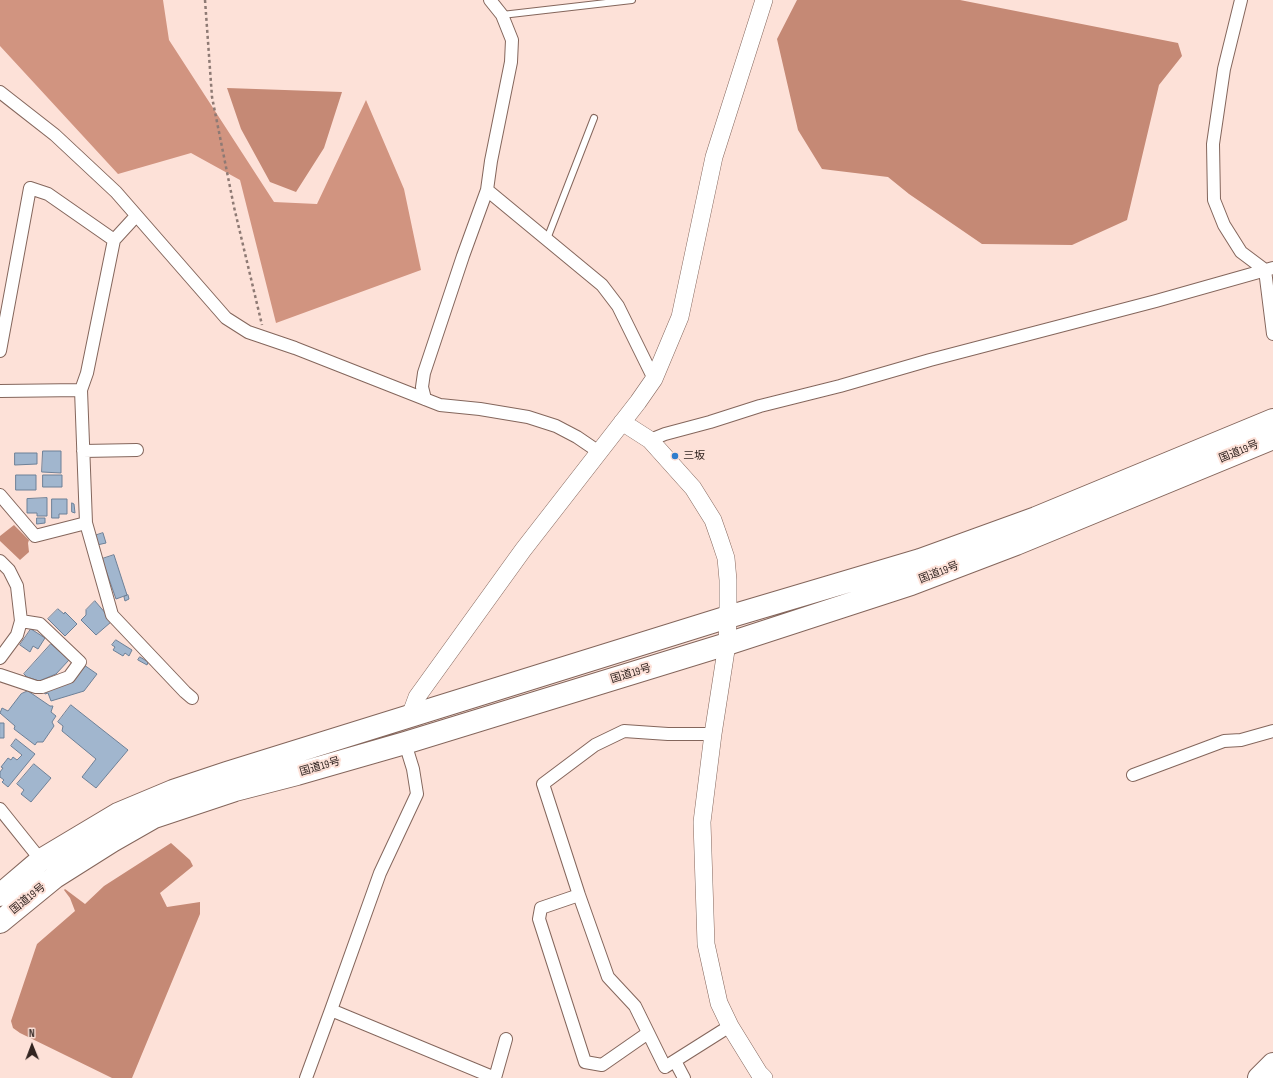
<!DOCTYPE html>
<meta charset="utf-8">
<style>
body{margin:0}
#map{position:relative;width:1273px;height:1078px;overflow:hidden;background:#fde1d8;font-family:"Sofia Sans Condensed",sans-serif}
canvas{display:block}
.north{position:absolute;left:12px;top:1026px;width:40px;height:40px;-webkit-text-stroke:3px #fde1d8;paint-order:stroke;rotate:359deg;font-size:11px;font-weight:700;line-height:16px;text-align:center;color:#312420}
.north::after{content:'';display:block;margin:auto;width:14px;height:18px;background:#312420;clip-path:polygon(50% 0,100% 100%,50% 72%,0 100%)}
</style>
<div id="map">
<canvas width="1273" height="1078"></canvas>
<div class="north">N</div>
</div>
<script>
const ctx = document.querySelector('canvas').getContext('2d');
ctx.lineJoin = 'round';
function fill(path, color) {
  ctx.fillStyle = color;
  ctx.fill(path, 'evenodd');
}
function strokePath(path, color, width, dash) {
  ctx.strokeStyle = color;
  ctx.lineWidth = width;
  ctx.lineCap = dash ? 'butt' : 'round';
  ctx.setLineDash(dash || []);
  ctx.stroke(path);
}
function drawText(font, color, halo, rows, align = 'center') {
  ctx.font = font + ' "Sofia Sans Condensed","Noto Sans JP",sans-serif';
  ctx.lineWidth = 4;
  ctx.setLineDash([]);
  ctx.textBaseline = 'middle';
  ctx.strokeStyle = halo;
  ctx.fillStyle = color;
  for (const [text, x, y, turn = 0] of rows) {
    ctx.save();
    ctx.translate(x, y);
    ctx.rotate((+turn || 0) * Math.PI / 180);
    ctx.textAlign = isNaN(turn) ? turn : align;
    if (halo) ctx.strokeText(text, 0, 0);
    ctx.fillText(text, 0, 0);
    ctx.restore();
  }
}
const forest = new Path2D(`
 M0,0H163L169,40L274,202L317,204L366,100L404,189L421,270L276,323L240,180L191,153L118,174L0,46Z`);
const water = new Path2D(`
 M797,0H960L1178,43L1182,56L1159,85L1127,220L1072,245L982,244L909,194L888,177L822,169L798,130L777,39Z
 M227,88L342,92L324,148L296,192L270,182L241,129Z
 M14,525L29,540L28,543L29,552L20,560L0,541V536Z
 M171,843L190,860L193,866L160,893L167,907L200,902V914L132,1078H112L20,1033L13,1028L11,1021L37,944L75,911L70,898L64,890L65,889L85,904L104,886Z`);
const building = new Path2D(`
 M43,451H61V473L42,472Z
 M15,453H37V464L15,465Z
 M16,475H36V490H16Z
 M43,475H62V487H43Z
 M47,498V516H37V513H27V499Z
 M52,499H67V514H59V518H52Z
 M72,503L74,504L75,513L72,512Z
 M37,518H45V523L37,524Z
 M103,533L106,543L97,545L94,536Z
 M114,555L127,595L116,599L102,559Z
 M128,595L129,599L125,601L124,597Z
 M95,601L107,615L106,617L111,622L96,635L81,620L86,615V610Z
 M58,609L64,614L65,612L77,624L65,636L48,619Z
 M31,629L45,638L38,649L33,646L30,652L20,645Z
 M116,640L132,650L129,656L125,653L123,656L113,650L115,647L112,645Z
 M51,644L69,660L56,674L39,681L27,677L24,674Z
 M140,657L148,662L147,665L138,660Z
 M84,665L97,674L84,691L51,701L48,693L45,694L43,690Z
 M28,691L50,706H53L51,712L56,716L52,722L54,726L43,742H37L35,745L14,729L15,726L0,713L2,708L8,711L21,694Z
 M71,705L128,750L96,788L82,777L96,759L62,731L63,726L58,722Z
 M0,723H4V738H0Z
 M16,739L35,754L8,787L2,782L4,780L0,777V772L3,768L1,767L8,758L11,760L13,757L17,760L22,755L11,746Z
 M34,764L51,778L31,802L21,794L24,790L17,784Z`);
const path = new Path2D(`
 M205,0L212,97L234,207L262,325`);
const lane = new Path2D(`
 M502,15L632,0
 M547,239L594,118`);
const street = new Path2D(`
 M1241,0L1224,69L1213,144L1214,200L1224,225L1241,252L1265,270L1273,334
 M0,92L55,135L116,192L226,318L248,332L295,348L440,405L480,409L528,417L556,426L577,437L599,452
 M487,190L602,285L618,306L654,379
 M0,351L30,188L48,194L114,240
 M0,391L81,390L87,373L114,240L136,216
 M425,399L422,387L424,373L463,256L487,190L491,161L511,62L512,40L502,15L490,0
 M650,440L665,434L710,422L760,406L840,386L930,360L1156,301L1273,268
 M83,451L137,450
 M0,495L35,536L86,523L81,390
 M86,523L112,615L185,692L192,698
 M0,561L9,570L17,586L21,621L17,635L0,658
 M0,675L36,687H42L69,677L80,662L40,624L21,621
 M713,734H668L624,731L595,745L543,784L579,895L608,977L635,1006L665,1067L730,1026
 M1133,775L1224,741L1241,740L1273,731
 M0,809L44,864
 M579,895L541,908L539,919L585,1062L602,1065L648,1033
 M331,1010L495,1078L506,1039
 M675,1061L684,1078
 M306,1078L331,1010L380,873L417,794L413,769L405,743`);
const secondary = new Path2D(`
 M622,422L650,440L693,488L713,520L720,540L726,558L728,580V617L727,644L713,734L702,822L706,944L719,1003L730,1026L759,1073L764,1078
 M410,716L417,697L523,550L638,402L654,379L680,317L714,157L764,0`);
const highway = new Path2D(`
 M0,895L41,860L118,814L173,791L227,773L728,617L920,560L1036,518L1273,420
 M0,922L55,877L112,841L154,817L235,790L297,774L405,743L727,644L911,584L1016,544L1273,438
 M1259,1078L1273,1064`);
const markers = [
 [675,456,4,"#2f7dcd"]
];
const streetNames = [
 ["国道19号",1239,452,-22],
 ["国道19号",939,573,-21],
 ["国道19号",631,674,-17],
 ["国道19号",320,767,-16],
 ["国道19号",28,899,-39]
];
const poiNames = [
 ["三坂",683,456]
];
fill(forest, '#d19480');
fill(water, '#c58975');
fill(building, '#a1b6ce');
strokePath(building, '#6d8097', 1);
strokePath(lane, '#84665c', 8);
strokePath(street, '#84665c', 14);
strokePath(secondary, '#84665c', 18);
strokePath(highway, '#84665c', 24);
strokePath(path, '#8e7a74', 2.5, [3, 3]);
strokePath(lane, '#fff', 6);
strokePath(street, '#fff', 12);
strokePath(secondary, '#fff', 17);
strokePath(highway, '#fff', 22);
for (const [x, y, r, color] of markers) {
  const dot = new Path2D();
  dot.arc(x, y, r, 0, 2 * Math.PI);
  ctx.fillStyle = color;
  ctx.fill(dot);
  strokePath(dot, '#fde1d8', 1.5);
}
drawText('11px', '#312420', '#fde1d8', streetNames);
drawText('11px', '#312420', '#fde1d8', poiNames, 'left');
</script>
